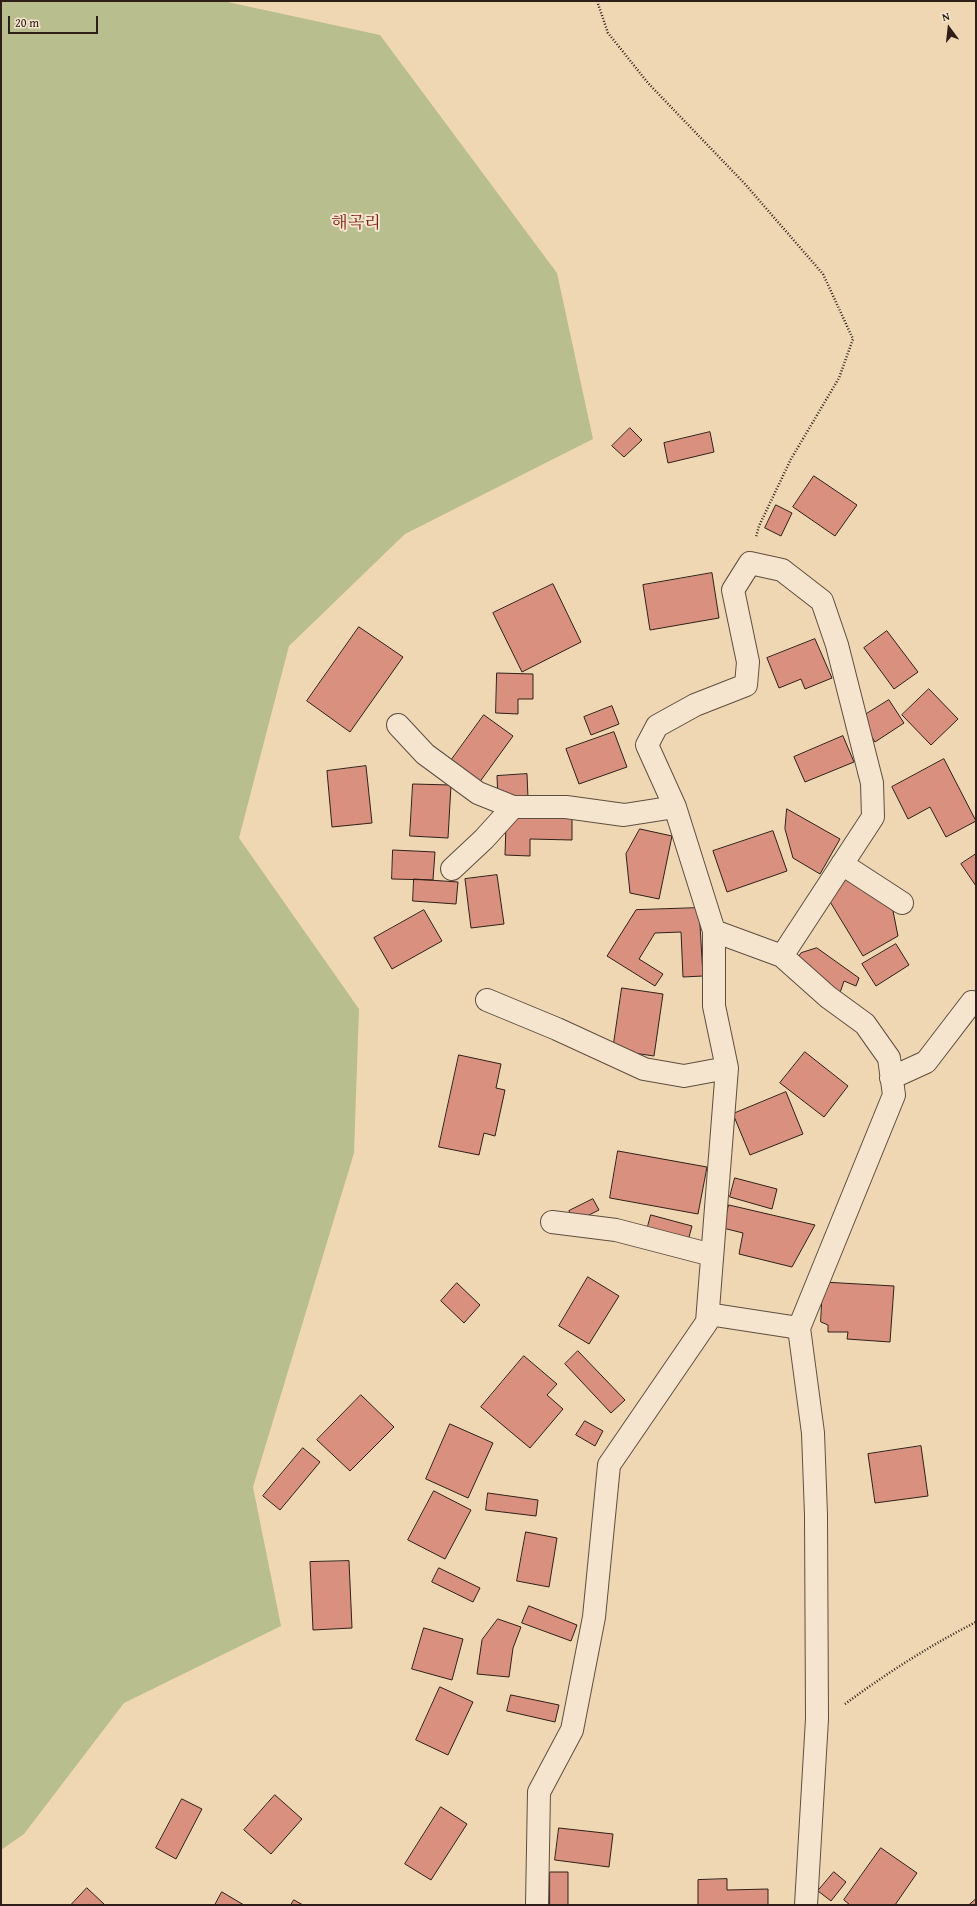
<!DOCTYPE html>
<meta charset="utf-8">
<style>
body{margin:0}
#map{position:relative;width:977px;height:1906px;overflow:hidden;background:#f0d7b4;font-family:"Gentium Book Plus",serif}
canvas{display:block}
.frame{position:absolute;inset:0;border:2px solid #2e2019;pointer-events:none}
.north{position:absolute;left:929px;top:8px;width:40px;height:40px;-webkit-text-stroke:3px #f5e5ce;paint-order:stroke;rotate:345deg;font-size:11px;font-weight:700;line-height:16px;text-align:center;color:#2e2019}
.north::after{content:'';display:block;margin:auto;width:14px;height:18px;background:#2e2019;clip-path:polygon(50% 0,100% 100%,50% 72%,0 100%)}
.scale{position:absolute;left:8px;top:16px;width:90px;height:18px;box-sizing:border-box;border:2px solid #2e2019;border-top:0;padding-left:5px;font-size:12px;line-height:14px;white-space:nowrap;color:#2e2019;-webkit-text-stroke:3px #f5e5ce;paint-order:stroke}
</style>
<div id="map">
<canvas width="977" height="1906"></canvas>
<div class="frame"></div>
<div class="north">N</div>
<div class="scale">20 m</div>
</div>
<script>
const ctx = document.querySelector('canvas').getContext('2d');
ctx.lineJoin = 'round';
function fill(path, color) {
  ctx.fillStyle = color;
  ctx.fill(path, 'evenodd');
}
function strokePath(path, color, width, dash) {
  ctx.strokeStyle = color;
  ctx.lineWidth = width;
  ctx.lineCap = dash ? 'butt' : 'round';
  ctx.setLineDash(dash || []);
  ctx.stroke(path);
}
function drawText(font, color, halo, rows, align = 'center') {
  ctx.font = font + ' "Gentium Book Plus","Noto Serif KR",serif';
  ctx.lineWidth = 4;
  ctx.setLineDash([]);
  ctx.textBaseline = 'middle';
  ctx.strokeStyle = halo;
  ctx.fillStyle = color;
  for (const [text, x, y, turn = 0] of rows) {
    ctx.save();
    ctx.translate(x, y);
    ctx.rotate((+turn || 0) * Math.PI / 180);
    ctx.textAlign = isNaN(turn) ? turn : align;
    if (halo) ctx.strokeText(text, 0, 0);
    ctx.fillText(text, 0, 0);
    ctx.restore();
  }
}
const green = new Path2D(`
 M1,1H223L380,35L557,273L593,439L405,534L289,646L239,838L359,1009L354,1153L253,1487L281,1626L124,1703L24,1834L1,1850Z`);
const building = new Path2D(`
 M630,428L642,440L624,457L612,446Z
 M710,432L714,452L668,463L664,443Z
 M814,476L857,505L835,536L793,507Z
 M776,505L792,513L781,536L765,528Z
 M712,573L719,618L650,630L643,585Z
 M553,584L581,642L522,672L493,613Z
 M359,627L403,657L350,732L307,701Z
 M887,631L918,672L894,689L864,648Z
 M815,639L832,678L805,689L801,679L779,688L767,658Z
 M497,673L533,674V699H518V714L496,713Z
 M929,689L958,719L931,745L902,715Z
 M889,700L904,723L875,742L860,718Z
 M612,706L619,724L591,735L584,717Z
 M484,715L513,736L479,783L450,762Z
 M614,732L627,767L579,784L566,749Z
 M843,736L854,762L805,782L794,757Z
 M944,759L976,821L946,837L930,807L908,819L892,787Z
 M366,766L372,823L332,827L327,771Z
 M527,774L528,798L498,799L497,776Z
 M413,784L451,785L448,838L410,836Z
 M787,809L840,839L820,874L793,858L785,829Z
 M518,817L572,818V840L530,839V856L505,855L506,825Z
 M640,829L672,836L659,899L630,893L626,854Z
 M773,831L787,871L727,892L713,851Z
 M393,850L435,852L433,880L392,879Z
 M976,854V886L961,864Z
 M497,875L504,924L471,928L465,879Z
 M844,878L892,906L898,936L863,956L829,900Z
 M414,879L458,882L456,904L413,901Z
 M699,908L703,976L683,977L681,932L655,933L639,959L663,974L655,986L607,956L636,910Z
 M424,910L442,941L392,969L374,938Z
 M896,944L909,965L876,986L862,964Z
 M817,948L859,978L856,986L844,981L840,993L814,976L798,957L801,953Z
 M622,988L663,994L654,1056L613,1050Z
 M805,1052L848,1086L824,1117L780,1083Z
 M459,1055L501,1064L496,1088L505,1090L495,1136L484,1133L479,1155L439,1147Z
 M786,1092L803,1134L750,1155L733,1114Z
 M618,1151L707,1167L698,1214L610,1198Z
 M735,1178L777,1189L772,1209L730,1197Z
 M593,1199L599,1210L575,1222L569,1211Z
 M729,1205L815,1225L792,1267L739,1254L743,1233L723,1228Z
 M651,1215L692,1226L688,1241L647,1230Z
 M588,1277L619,1296L589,1344L559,1326Z
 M823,1282L894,1286L890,1342L847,1339L848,1332H828V1325L821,1322Z
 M457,1283L480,1305L464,1323L441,1301Z
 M578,1351L625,1400L611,1413L565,1364Z
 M524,1356L557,1384L547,1395L563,1409L530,1448L481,1407Z
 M361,1395L394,1427L350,1471L317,1440Z
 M585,1421L603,1431L595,1446L576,1435Z
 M450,1424L493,1443L468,1498L426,1479Z
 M921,1446L928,1496L875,1503L868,1454Z
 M303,1448L320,1462L280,1510L263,1496Z
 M434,1491L471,1510L445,1559L408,1540Z
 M488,1493L538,1500L536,1516L486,1510Z
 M526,1532L557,1538L549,1587L517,1581Z
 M349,1561L352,1628L313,1630L310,1562Z
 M439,1568L480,1588L473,1602L432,1582Z
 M529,1606L577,1625L571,1641L522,1623Z
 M498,1619L521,1627L513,1648L509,1677L477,1674L482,1640Z
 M424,1628L463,1639L452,1680L412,1669Z
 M440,1687L473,1702L448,1755L416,1740Z
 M511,1695L559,1705L555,1722L507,1711Z
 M275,1795L302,1819L271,1854L244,1830Z
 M182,1799L202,1809L176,1859L156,1848Z
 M441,1807L467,1824L431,1880L405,1864Z
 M559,1828L613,1834L609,1867L555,1860Z
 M881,1848L917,1873L895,1905H850L844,1900Z
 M550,1872H568V1905H550Z
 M834,1872L846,1882L831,1901L818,1891Z
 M727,1879V1890L768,1889V1905H698V1880Z
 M87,1888L105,1905H71Z
 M222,1892L244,1905H215Z
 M976,1899V1905H969Z
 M294,1900L303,1905H291Z`);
const path = new Path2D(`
 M597,1L608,33L648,83L745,184L823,274L853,339L839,378L791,459L759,526L756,537
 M845,1704C887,1673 929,1646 976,1622`);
const minor = new Path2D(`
 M398,725L425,754L478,793L513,807H566L624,815L675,807L714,931V1006L727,1068L707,1322L609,1465L594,1617L572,1730L539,1792L537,1905
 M675,807L647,745L657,726L695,705L746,685L748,662L733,590L750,563L782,570L822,601L837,645L872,783L873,817L782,956L714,931
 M842,864L902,903
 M452,869L484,839L513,807
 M487,1000L557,1029L644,1069L684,1076L727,1068
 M891,1078L926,1062L972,1002
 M552,1222L616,1230L712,1255
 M708,1314L799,1328L894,1095L889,1058L865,1024L828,997L782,956
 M799,1328L813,1433L816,1515L817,1719L806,1905`);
const quarterNames = [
 ["해곡리",356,224]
];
fill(green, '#b9be8e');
fill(building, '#d9907f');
strokePath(building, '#2e2019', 1);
strokePath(minor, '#5e4e40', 24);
strokePath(path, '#2e2019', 2.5, [1, 2]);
strokePath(minor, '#f5e5ce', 22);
drawText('17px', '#7a1f14', '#f5e5ce', quarterNames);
</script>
